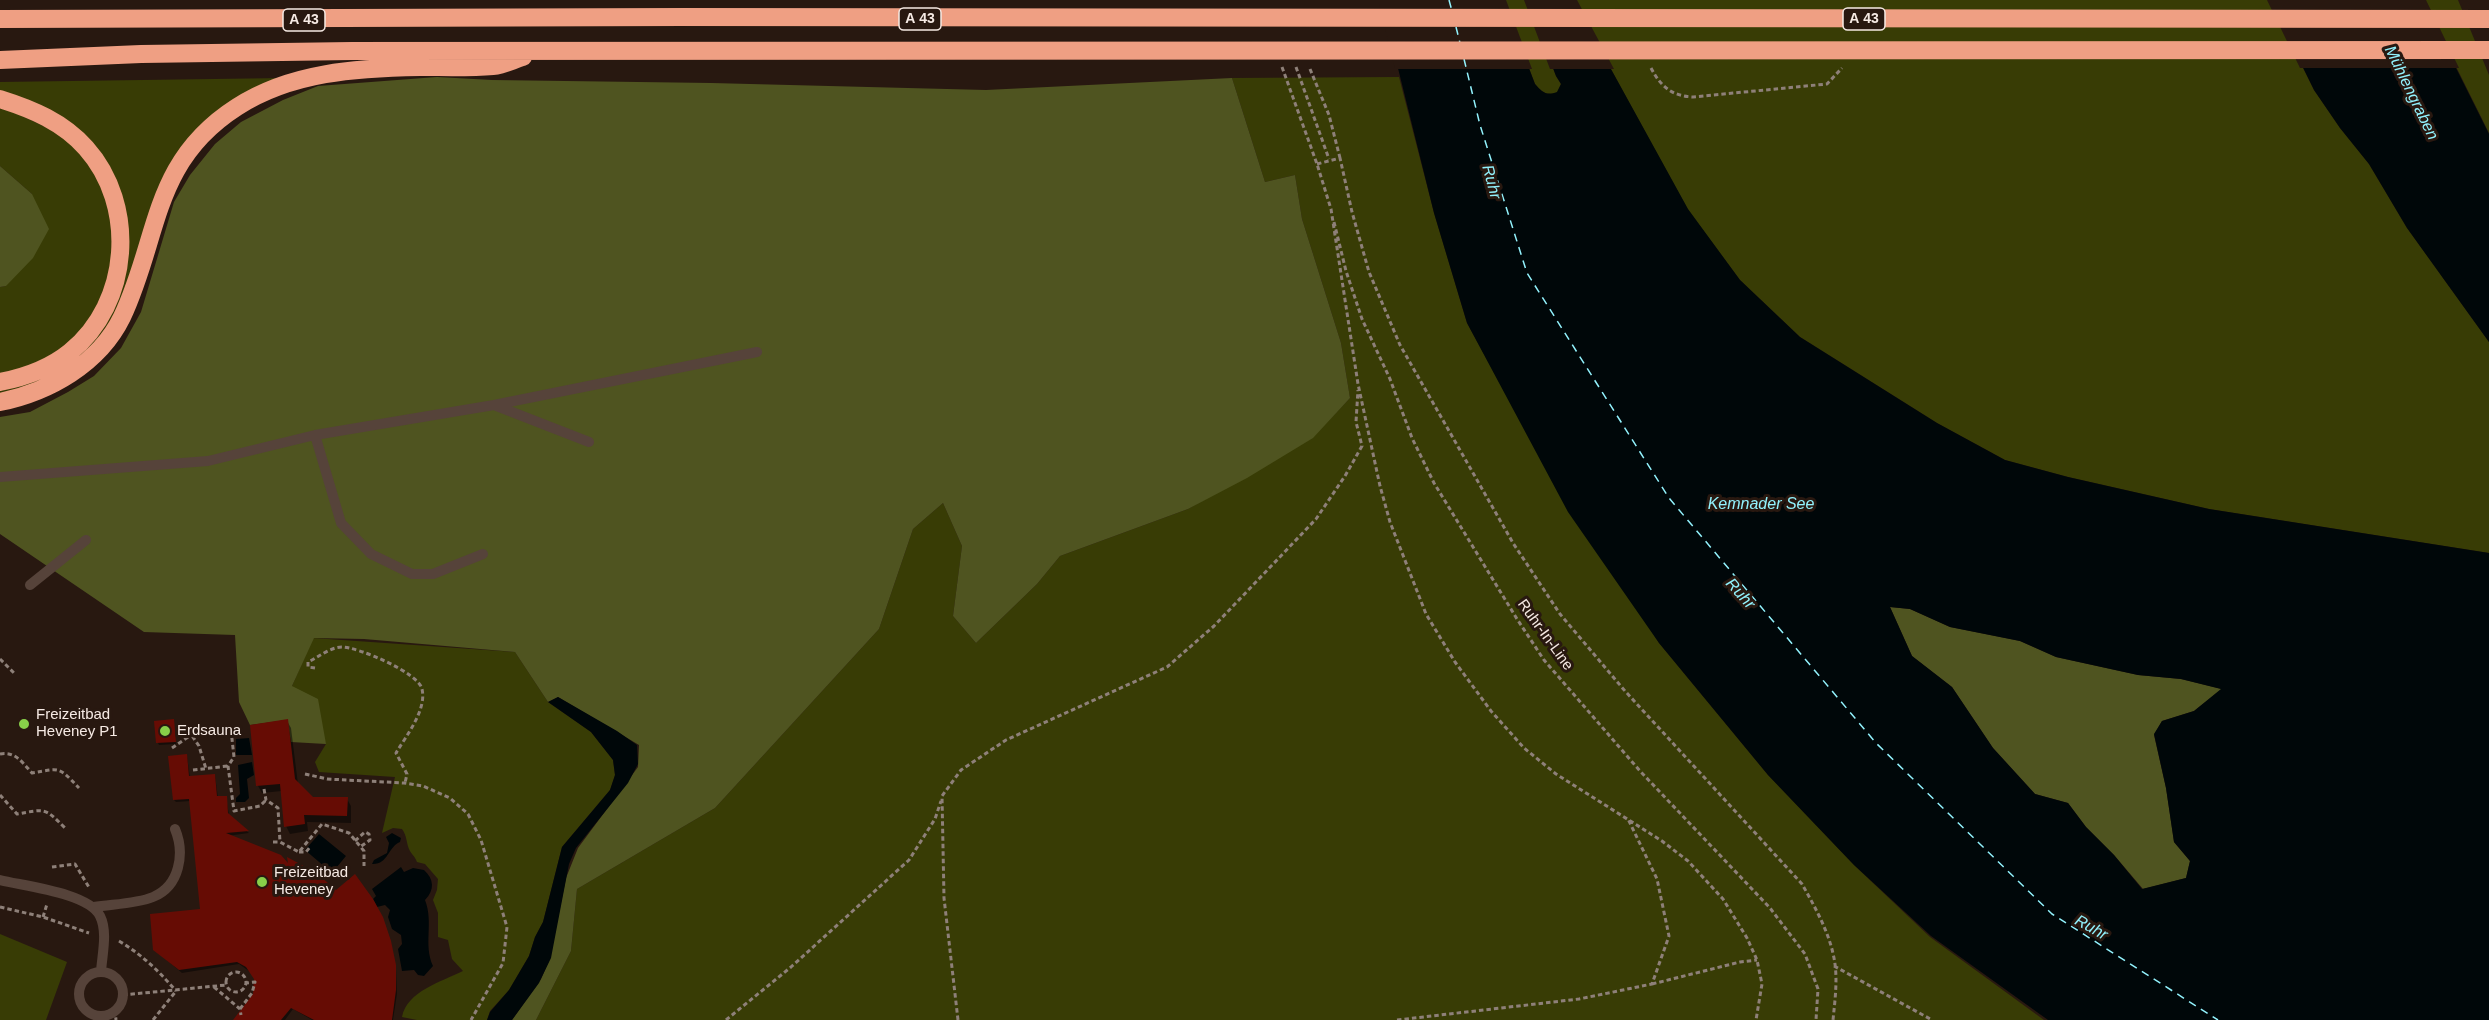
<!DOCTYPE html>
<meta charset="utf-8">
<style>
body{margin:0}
canvas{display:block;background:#281810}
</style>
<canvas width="2489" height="1020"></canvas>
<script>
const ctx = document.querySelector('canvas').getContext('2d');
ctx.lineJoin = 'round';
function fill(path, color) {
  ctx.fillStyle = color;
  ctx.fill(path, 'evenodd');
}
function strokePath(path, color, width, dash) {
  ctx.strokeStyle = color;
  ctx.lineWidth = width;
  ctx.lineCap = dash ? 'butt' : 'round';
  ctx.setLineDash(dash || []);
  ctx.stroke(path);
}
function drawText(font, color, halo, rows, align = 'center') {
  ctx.font = font + ' Arial,sans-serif';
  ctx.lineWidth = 6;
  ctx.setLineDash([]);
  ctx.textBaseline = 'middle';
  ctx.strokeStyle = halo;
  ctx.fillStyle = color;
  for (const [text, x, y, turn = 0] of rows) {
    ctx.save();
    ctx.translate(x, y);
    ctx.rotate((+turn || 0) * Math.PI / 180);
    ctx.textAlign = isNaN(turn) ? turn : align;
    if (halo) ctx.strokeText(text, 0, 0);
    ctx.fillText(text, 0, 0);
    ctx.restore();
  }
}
const green = new Path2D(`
 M1503,0H1527L1556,76L1561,84L1557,93C1546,96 1542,92 1535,84Z
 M1573,0H2269L2314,90L2340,128L2369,164L2407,228L2489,342V553L2209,509L2068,477L2005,460L1937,423L1800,337L1740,280L1688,210Z
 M2423,0H2458L2489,75V133Z
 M1399,77L1434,213L1467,323L1518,416L1659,643L1768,775L1854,865L1930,937L2044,1020H536L571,951L577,889L715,808L879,629L913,529L943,503L962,546L953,616L976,643L1037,584L1060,556L1188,509L1312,438L1350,398L1341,343L1302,219L1295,175L1265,182L1232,78Z
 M286,78L192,143L129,293L84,360L0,399V383L23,378L92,332L122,245L87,146L0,97V82Z
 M0,105L68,138L106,184L116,245L103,301L88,326L63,350L21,373L0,376V287L6,286L32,194L0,166Z
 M313,638L515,652L548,702L591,732L613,760L615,775L610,790L562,847L543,922L535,937L529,956L509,990L490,1011L487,1020H417L402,1017C407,991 441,982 463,971L452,959L448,940L438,937V913L433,900L437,890L438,879L425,864L417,862C415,856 411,854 409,849C406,841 407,836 402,829L393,828L382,833L395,777L319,772L315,762L326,744L292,686Z
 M0,934L67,962L46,1020H0Z`);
const forest = new Path2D(`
 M437,77L492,80L711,83L986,90L1232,78L1265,182L1295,175L1302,219L1341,343L1350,398L1313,438L1247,478L1188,509L1060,556L1037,584L976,643L953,616L962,546L943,503L913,529L879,629L715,808L577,889L571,951L536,1020H512L541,979L550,958L566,878L578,848L638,767L639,745L558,697L548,702L515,652L364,639L314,638L292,686L318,699L326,744L291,742L287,720L250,725L239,702L235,635L144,632L0,534V417L30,412L68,392L94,376L121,348L141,312L174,202L190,175L215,144L241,122L283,100L318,86Z
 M0,166L32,194L49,229L33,258L6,286L0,287Z
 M1890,607L1910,609L1950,627L2020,641L2056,657L2138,675L2181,679L2222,689L2194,711L2162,721L2154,735L2166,788L2174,842L2190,861L2186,878L2143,889L2114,855L2086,827L2068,803L2035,794L1993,748L1952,687L1912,656Z`);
const water = new Path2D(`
 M1381,0H1503L1535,84C1542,92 1546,96 1557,92L1561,84L1556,76L1527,0H1573L1688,209L1740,280L1800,337L1937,423L2005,460L2068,477L2209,509L2489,553V1020H2048L1931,936L1854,865L1768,775L1659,643L1568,512L1467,323L1434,213ZM1890,607L1910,609L1950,627L2020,641L2056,657L2138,675L2181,679L2221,689L2194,711L2162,721L2154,734L2166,788L2174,842L2190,861L2186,878L2142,889L2114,855L2086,827L2068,803L2035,794L1993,748L1952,687L1912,656Z
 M2270,0L2447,50L2489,134V342L2407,228L2369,164L2340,128L2314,90Z
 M558,697L617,731L637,745L638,764L628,783L576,848L569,864L551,958L539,983L512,1020H487L490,1012L509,990L529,956L535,937L543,922L562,847L610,790L615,775L613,760L591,732L548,702Z
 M249,738L252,755H236V739Z
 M252,762L254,775L247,779L249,798L245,802H236V798L240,794L238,765Z
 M392,833L401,838L400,842C388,847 388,865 372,864L374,860L387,853L389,843L386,837Z
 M319,834L346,856L332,873L305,850Z
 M401,867L404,872L413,868L424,870C434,879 435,890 425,900C434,923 423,944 433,966L424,976L418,975L414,970L402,971L398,949L402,944L401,935L392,929L388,917L390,910L385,905L377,907L373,899L376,896L372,889Z`);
const pier = new Path2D(`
 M1378,0H1506L1532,69H1395Z
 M1524,0H1577L1614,69H1550Z
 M2267,0H2426L2459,68H2300Z`);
const shadow = new Path2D(`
 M173,721L176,744L159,745L158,743Z
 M287,721L291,728L298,784L312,798L347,799L351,806V823L307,822L308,831L290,834L286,826L282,791L262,793L258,786Z
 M187,756L190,778L215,775L218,798L226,797L229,815L249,833L227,836L336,892L384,922L396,969L397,994L393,1020H312L293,1009L285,1020H236L255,995L256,987L253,974L239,964L182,973L157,952L202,910L191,801L176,802L174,800Z`);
const ferry = new Path2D(`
 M1449,0L1452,11
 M1456,27L1460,43
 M1464,59L1480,125L1527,273L1669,498L1876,743L2052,914L2218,1020`);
const building = new Path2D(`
 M174,719L176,742L156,743L154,721Z
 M288,719L295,779L313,797H348L347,816L304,815L305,824L284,827L280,784L256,786L250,725Z
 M187,754L189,776L215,774L217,796H227L228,813L249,831L226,833L281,855L288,863L287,857L300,864L320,876L336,890L355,874L373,899L383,917L391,941L396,965V990L392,1020H314L291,1008L281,1020H233L253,994L254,979L246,967L237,962L179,970L153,950L150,914L200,909L189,799L173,800L168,756Z`);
const path = new Path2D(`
 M1282,67L1317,164L1331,209L1358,384L1380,486L1390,522L1426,614L1455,662L1491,711L1524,748L1556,774L1662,841L1688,861L1723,899L1747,938L1757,960L1762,984L1756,1020
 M1296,67L1329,159
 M1651,68C1661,87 1672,96 1693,97L1827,84L1842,68
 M1310,69L1329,115L1340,158
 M1317,164L1340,158L1352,212L1369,272L1400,345L1513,543L1560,614L1625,691L1802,884C1815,907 1829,932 1834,958C1838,978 1835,1000 1833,1020
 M1334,222L1346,271L1362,319L1390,379L1412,438L1434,483L1517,619L1544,660L1640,771L1770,908L1805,954L1818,989L1816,1020
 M0,659L14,673
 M315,668L308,667V662C319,657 330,647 342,647C358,647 419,673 422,689C427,710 406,736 396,753L407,774L405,783
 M188,730L199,746L206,769
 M231,730L234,757L228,766L234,811L260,806L266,800
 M172,748L191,735
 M0,754C15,751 22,762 32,773C61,768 58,766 79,788
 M193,770L228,766
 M305,774L327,779L404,783L423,786L450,798L468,814L481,840L507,927L503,963L471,1020
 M264,789L266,800L278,808L280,842
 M0,795L17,814C46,809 44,807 65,828
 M355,841L365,832L369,834L370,840L360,847
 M273,842H280L299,852L322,824L349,833L364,851V866
 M299,852H306L310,847
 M52,867L75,864L90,889
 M0,907L43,917L89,933
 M43,917L47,904
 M119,941C141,954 159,971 176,991
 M1834,966L1932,1020
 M226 982a10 10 0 1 1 20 0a10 10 0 1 1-20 0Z
 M1652,984L1740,962L1757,960
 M214,987L240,1009L241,1015
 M123,995L226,985
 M240,1009L252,993L255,982L246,983
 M115,1010L116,1020
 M153,1020L176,991
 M726,1020L791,967L909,860L935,819L941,801
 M958,1020L944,898L942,796L961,770L1006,740L1167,667L1214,626L1316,519L1345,476L1362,446L1356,422L1358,390
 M1397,1020L1579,999L1652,984L1669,936L1657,879L1628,819`);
const lane = new Path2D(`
 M494,405L589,442
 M315,435L341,523L371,554L412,574H433L483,554
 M0,477L208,461L315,435L494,405L757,352
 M30,585L86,540
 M0,880C24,886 89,893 100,916C108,932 102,955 101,972
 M94,907C112,904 136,904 153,897C180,886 185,853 175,829
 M79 994a22 22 0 1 1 44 0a22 22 0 1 1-44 0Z`);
const highway = new Path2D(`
 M0,19L684,17L2489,19
 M0,60L141,54L352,51L2489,50
 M0,99C32,109 63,122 86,148C137,205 131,303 70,352C49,369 26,377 0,382
 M0,402C49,392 99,364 122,317C160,237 151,162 237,107C291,72 357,68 420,67C444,67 469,68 493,66C503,65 513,60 523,57`);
const markers = [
 [24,724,6,"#88cf49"],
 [165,731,6,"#88cf49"],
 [262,882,6,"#88cf49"]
];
const shields = [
 [920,19,42],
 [1864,19,42],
 [304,20,42]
];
const shieldNames = [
 ["A 43",920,19],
 ["A 43",1864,19],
 ["A 43",304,20]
];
const streetNames = [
 ["Ruhr-In-Line",1545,635,54]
];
const poiNames = [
 ["Freizeitbad",36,715],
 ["Heveney P1",36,732],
 ["Erdsauna",177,731],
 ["Freizeitbad",274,873],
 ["Heveney",274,890]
];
const waterNames = [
 ["Mühlengraben",2411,93,64],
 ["Ruhr",1491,182,75],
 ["Kemnader See",1761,505],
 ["Ruhr",1740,594,48],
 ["Ruhr",2091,928,29]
];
fill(green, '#383c05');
fill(forest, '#4f5420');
fill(water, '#000709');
fill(pier, '#281810');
fill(shadow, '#0007');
strokePath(ferry, '#92f2fd', 1.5, [8, 6]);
fill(building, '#660c04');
strokePath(path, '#8e8079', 3, [4.5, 3]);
strokePath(lane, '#56433a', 10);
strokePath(highway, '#ef9f83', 18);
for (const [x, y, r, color] of markers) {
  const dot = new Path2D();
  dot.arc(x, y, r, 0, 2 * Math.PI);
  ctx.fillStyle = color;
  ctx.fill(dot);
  strokePath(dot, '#281810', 2);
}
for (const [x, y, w] of shields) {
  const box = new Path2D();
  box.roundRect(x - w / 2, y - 11, w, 22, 4.5);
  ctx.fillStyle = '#281810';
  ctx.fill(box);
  strokePath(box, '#f6eae4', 1.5);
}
drawText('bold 14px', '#f6eae4', null, shieldNames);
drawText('15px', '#f6eae4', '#281810', streetNames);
drawText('15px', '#f6eae4', '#281810', poiNames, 'left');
drawText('italic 16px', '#92f2fd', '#281810', waterNames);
</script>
